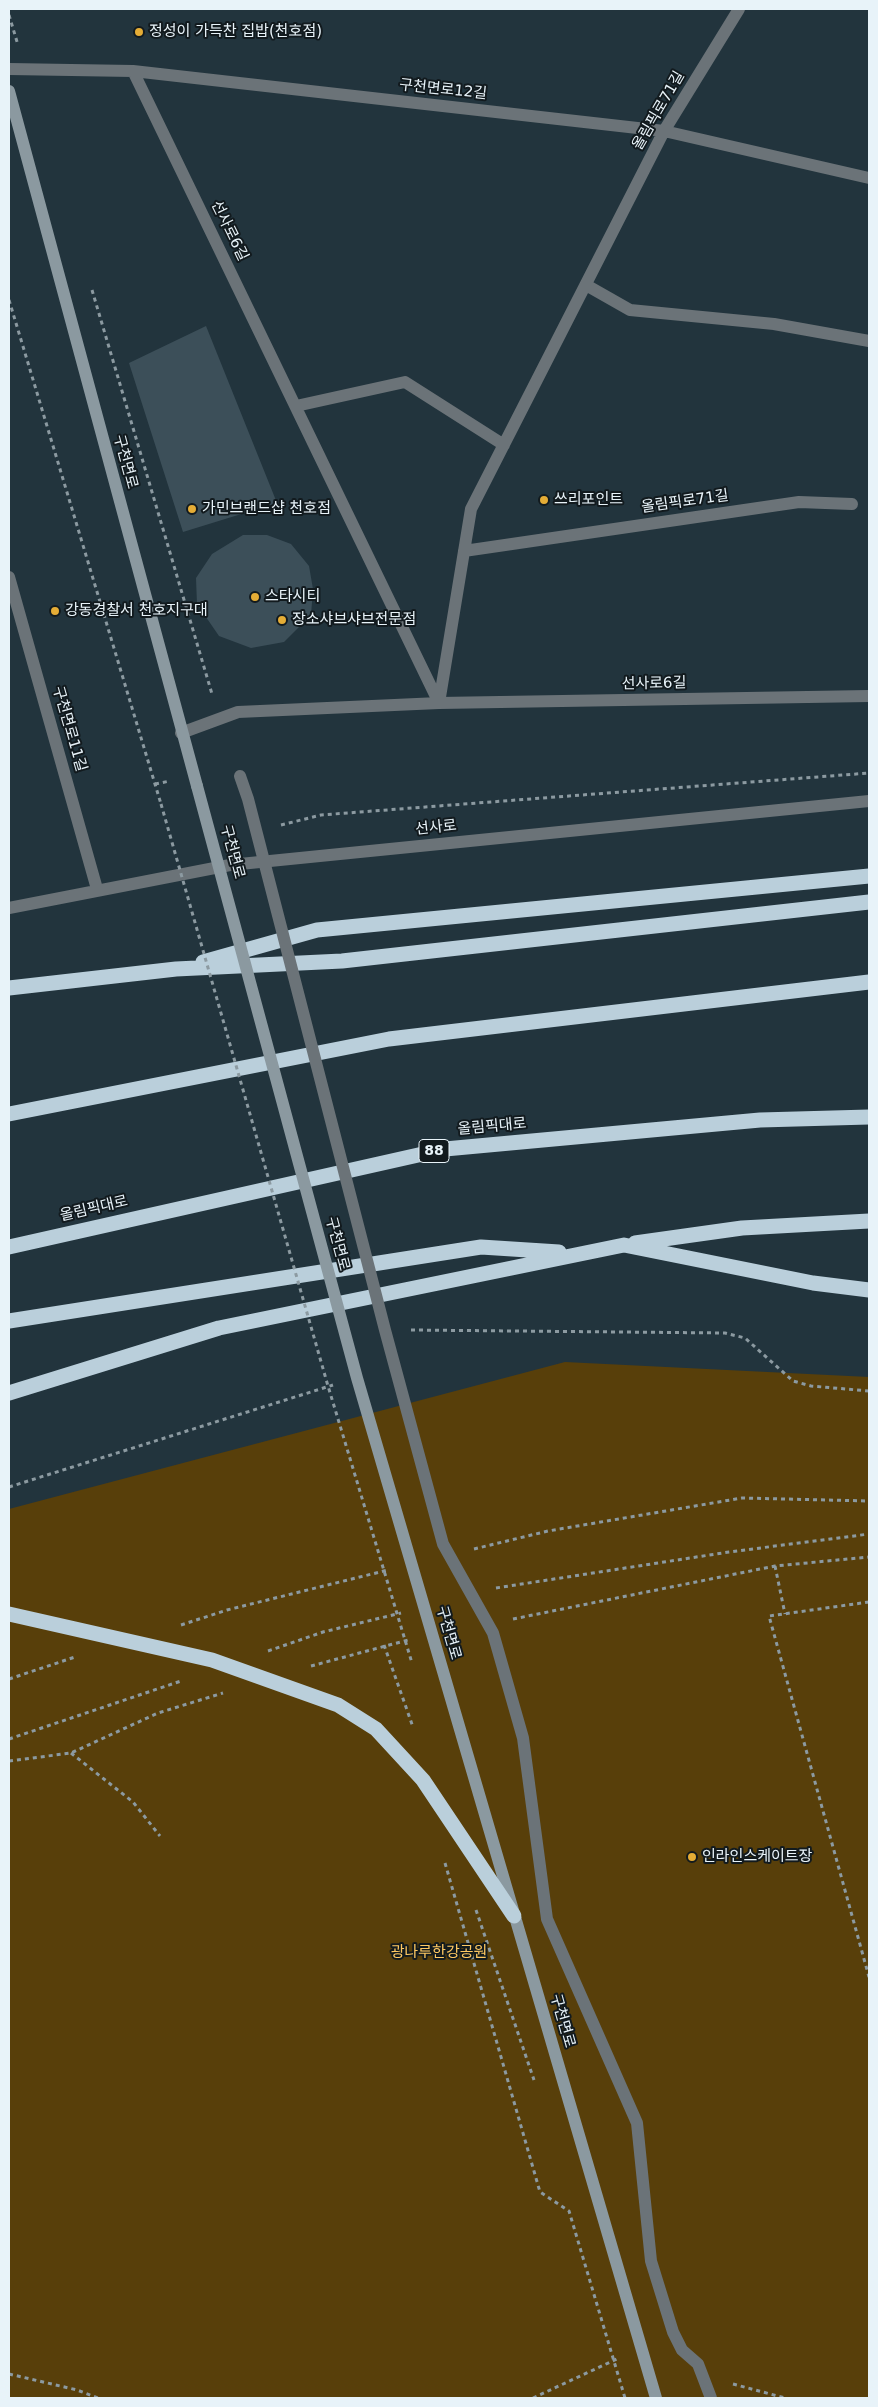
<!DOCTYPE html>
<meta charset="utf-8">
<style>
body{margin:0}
#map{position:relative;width:878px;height:2407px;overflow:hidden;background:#22343d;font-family:"DejaVu Sans",sans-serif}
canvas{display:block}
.frame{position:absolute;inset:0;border:10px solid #e8f3f9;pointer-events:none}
</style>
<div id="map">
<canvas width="878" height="2407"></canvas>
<div class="frame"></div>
</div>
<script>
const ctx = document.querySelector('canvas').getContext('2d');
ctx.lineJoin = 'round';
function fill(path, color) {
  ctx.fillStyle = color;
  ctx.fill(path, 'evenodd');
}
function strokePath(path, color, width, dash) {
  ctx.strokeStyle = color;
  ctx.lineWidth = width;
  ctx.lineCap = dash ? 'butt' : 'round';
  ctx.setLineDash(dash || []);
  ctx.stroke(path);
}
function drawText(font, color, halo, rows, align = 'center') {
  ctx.font = font + ' "DejaVu Sans","Noto Sans KR",sans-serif';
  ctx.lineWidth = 4;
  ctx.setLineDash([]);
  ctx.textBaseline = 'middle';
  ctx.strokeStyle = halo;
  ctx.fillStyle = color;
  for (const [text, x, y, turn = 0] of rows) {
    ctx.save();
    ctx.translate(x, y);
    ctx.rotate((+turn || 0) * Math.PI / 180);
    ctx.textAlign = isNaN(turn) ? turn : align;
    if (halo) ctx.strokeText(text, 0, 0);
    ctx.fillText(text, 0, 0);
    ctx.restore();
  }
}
const green = new Path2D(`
 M565,1362L869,1377V2398H9V1509Z`);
const building = new Path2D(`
 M206,326L277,503L183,532L129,363Z
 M243,535H267L291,544L309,566L313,589L311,615L284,642L251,648L219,636L197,604L196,578L212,554Z`);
const path = new Path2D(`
 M9,15L18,45
 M92,290L212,694
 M9,300L161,804
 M155,784L170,781
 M281,825L321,815L869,773
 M411,1330L725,1333L745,1338L793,1381L811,1386L869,1391
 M9,1487L333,1385
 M474,1549L548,1531L742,1498L869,1501
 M775,1566L785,1614
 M496,1588L729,1552L869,1534
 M869,1602L769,1616L869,1977
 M513,1619L775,1566L869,1557
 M181,1625L227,1610L388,1570
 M384,1645L413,1727
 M268,1651L323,1632L401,1613
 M311,1666L408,1640
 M9,1679L75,1657
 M9,1739L181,1681
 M71,1753L133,1802L160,1836
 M9,1761L71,1753L158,1713L223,1693
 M476,1910L534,2080
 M9,2374L77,2390L98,2398
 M733,2384L785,2398
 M533,2398L619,2358`);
const street = new Path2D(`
 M9,69L133,71L664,131L869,178
 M133,71L439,703
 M586,285L630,310L774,324L869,341
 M296,406L405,382L504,445
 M464,551L799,502L852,504
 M9,577L97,889
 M439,703L471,509L664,131L739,9
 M181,733L238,712L439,703L869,696
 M9,908L230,865L869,801`);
const secondary = new Path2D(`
 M9,91L197,786`);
const highway = new Path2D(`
 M203,962L317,930L869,876
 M9,988L176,969L342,961L869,902
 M9,1114L389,1039L869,982
 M635,1243L742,1228L869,1221
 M9,1247L445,1149L760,1120L869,1117
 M9,1321L481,1247L559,1252
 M9,1393L219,1328L624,1245L813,1283L869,1290`);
const pathBridge = new Path2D(`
 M161,804L328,1386L412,1663
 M445,1863L540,2192L569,2211L625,2398`);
const streetBridge = new Path2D(`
 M240,776L248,799L385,1330L443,1544L493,1633L523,1738L547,1919L637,2123L651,2261L673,2332L682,2350L698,2364L711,2398`);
const secondaryBridge = new Path2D(`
 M197,786L357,1378L656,2398`);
const highwayBridge = new Path2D(`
 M9,1614L212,1660L338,1705L376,1729L423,1780L514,1916`);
const markers = [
 [139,32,5,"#e5ad36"],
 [544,500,5,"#e5ad36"],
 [192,509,5,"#e5ad36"],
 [255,597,5,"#e5ad36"],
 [55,611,5,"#e5ad36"],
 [282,620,5,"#e5ad36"],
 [692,1857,5,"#e5ad36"]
];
const shields = [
 [434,1151,30]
];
const shieldNames = [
 ["88",434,1151]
];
const poiNames = [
 ["정성이 가득찬 집밥(천호점)",149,32],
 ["쓰리포인트",554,500],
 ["가민브랜드샵 천호점",202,509],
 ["스타시티",265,597],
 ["강동경찰서 천호지구대",65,611],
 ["장소샤브샤브전문점",292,620],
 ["인라인스케이트장",702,1857]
];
const streetNames = [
 ["구천면로12길",443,90,6],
 ["올림픽로71길",659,111,-60],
 ["선사로6길",229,231,64],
 ["구천면로",125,462,75],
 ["올림픽로71길",685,502,-8],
 ["선사로6길",654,684,-1],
 ["구천면로11길",69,729,74],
 ["선사로",436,828,-6],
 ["구천면로",232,852,75],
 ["올림픽대로",492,1127,-5],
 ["올림픽대로",94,1209,-13],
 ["구천면로",337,1244,75],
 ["구천면로",448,1633,74],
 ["구천면로",562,2021,74]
];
const parkNames = [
 ["광나루한강공원",439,1953]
];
fill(green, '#583f0a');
fill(building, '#3c4f59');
strokePath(path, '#8c9aa1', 3, [4, 4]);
strokePath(street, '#6b7378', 12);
strokePath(secondary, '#8b99a0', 12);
strokePath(highway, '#bacfdb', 15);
strokePath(pathBridge, '#8c9aa1', 3, [4, 4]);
strokePath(streetBridge, '#6b7378', 12);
strokePath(secondaryBridge, '#8b99a0', 12);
strokePath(highwayBridge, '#bacfdb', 15);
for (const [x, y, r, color] of markers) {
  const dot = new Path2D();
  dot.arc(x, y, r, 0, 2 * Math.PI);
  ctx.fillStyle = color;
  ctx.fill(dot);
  strokePath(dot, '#121a1e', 2);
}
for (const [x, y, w] of shields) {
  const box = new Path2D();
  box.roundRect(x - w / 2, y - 11.5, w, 23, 4);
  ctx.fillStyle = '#121a1e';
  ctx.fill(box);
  strokePath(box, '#e8f3f9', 1);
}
drawText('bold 14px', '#e8f3f9', null, shieldNames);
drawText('15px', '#e8f3f9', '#121a1e', poiNames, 'left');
drawText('15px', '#e8f3f9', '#121a1e', streetNames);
drawText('15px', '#ffc962', '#121a1e', parkNames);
</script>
